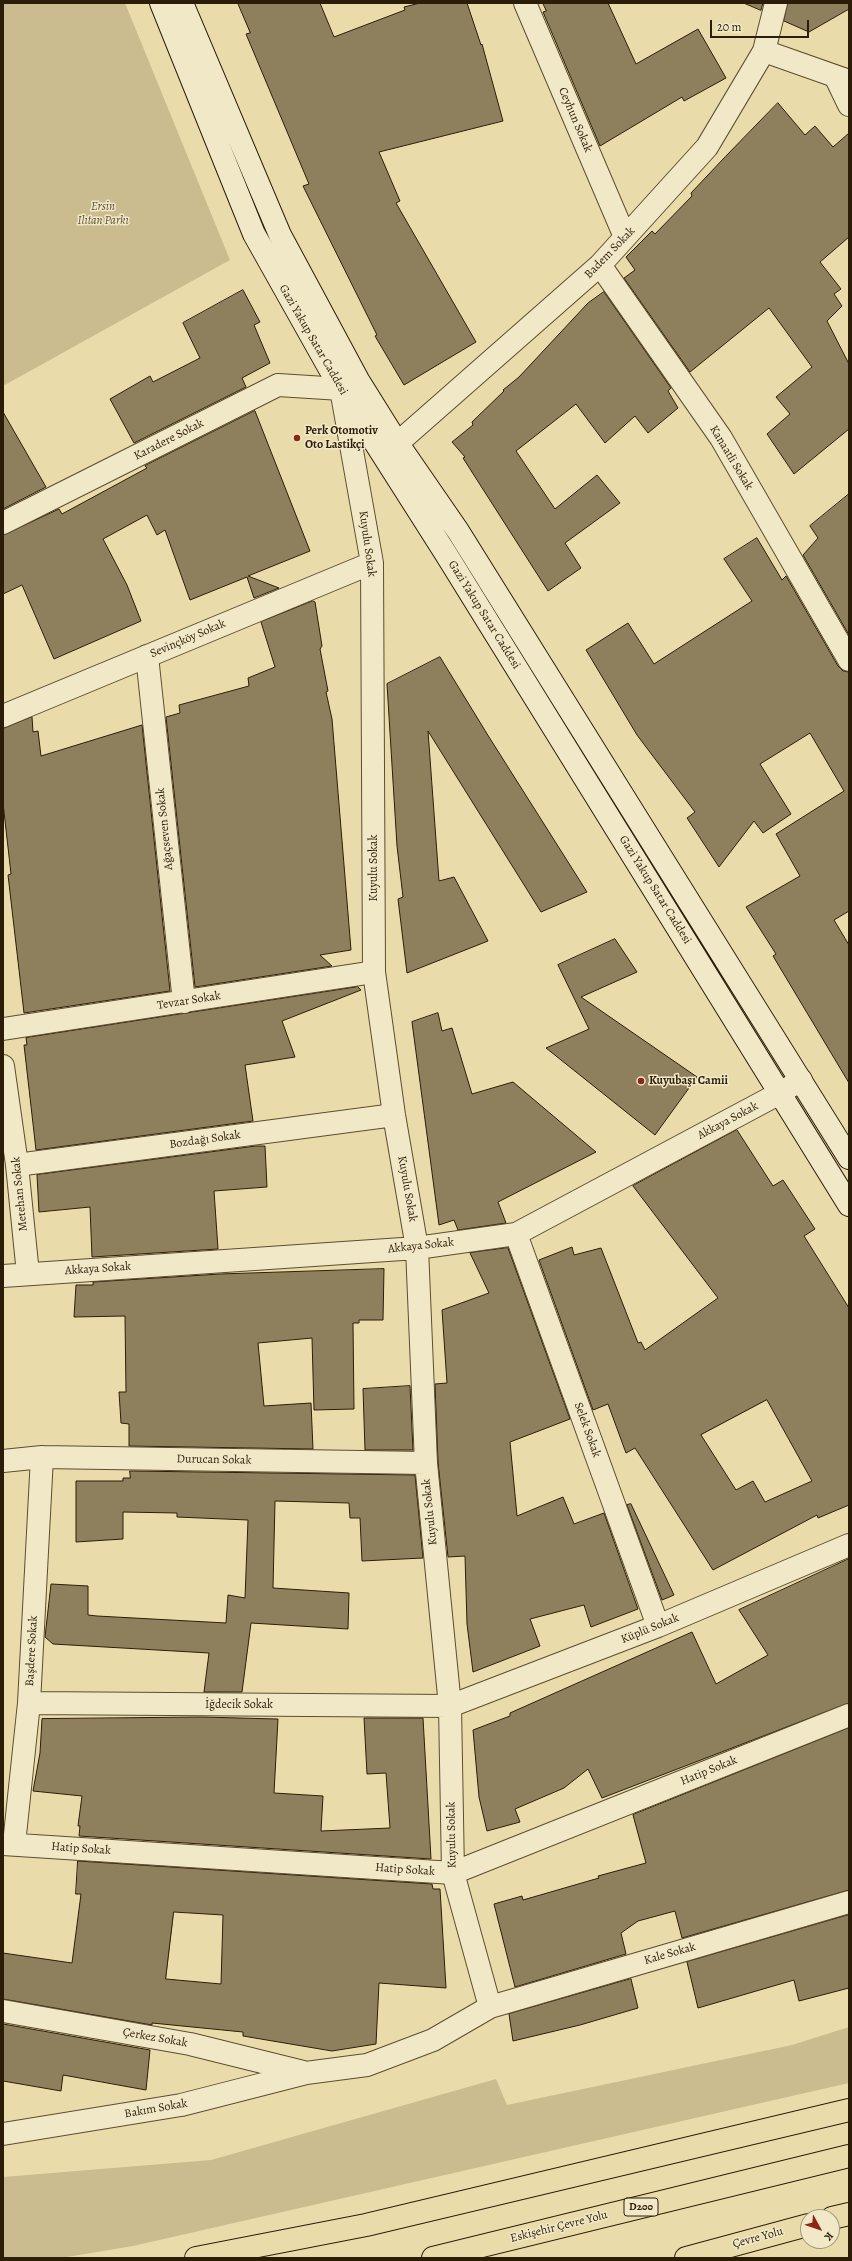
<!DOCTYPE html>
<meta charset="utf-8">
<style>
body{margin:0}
#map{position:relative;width:852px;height:2261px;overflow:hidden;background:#eadcaa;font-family:Alegreya,serif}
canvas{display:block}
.frame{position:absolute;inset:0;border:4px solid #2c1d09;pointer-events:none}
.north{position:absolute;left:800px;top:2209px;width:40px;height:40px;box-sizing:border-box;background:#f1e8c8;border:1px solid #a2977c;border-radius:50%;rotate:130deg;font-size:11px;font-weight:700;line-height:16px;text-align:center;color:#2c1d09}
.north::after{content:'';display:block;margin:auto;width:14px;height:18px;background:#8f2418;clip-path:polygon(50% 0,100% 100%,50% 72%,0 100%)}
.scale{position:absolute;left:710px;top:20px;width:99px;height:18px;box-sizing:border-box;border:2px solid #2c1d09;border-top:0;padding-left:5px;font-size:12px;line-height:14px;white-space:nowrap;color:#2c1d09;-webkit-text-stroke:3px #f1e8c8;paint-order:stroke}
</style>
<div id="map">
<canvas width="852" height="2261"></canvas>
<div class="frame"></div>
<div class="north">K</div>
<div class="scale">20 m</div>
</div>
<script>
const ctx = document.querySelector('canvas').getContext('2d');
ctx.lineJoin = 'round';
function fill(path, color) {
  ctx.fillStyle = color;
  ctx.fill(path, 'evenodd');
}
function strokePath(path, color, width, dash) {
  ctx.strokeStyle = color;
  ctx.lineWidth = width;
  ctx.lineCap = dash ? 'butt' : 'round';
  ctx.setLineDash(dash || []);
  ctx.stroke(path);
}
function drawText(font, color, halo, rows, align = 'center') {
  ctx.font = font + ' Alegreya,serif';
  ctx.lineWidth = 3;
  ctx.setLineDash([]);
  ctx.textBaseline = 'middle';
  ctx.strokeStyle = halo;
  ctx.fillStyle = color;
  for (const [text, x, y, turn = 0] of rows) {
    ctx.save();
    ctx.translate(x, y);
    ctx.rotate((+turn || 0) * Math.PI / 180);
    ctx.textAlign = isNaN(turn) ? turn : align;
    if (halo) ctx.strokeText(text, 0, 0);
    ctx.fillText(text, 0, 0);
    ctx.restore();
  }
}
const green = new Path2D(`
 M3,3H125L230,260L3,386Z
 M849,2027V2083L133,2246L61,2258H3V2177L211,2160L496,2079L507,2105L792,2045Z`);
const building = new Path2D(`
 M238,3H320L334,37L405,10L404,7L420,3H467L481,45L482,44L503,121L379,152L400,201L396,203L476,342L404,385L375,336L377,335L303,186L309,184L246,34L250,33Z
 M543,3H608L636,64L698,29L726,78L684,101L682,97L600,146L543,12L546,11Z
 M744,3H763L761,10Z
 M788,3H849V9L809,32L784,21Z
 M778,103L805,135L815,126L833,147L849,133V237L820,262L841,289L834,294L842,306L827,321L849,364V429L794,474L767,434L790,414L776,397L812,367L769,308L690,372L624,278L635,270L626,257L652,231L655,234L692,196L691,193L725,157Z
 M243,290L260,322L254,325L270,363L242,378L246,387L134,443L110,399L150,376L153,382L200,358L183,323Z
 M604,292L671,388L668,391L678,408L648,433L635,416L605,443L576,404L516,451L555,509L597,475L620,503L565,543L581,568L548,591L463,458L465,457L452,442L473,425L472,422L504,391L503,390L519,377L588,303Z
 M255,411L310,551L248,576L279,588L254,598L247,577L190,600L165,530L157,535L147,515L103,539L127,585L141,621L54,659L22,585L3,594V535L59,509L62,514L147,468L145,466Z
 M3,412L46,487L3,509Z
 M849,494V635L803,555L818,538L810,526Z
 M757,538L782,580L786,576L838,666L843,671L849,672V911L834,920L849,945V1083L773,956L776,954L746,907L800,876L776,834L844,791L810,733L760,764L791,814L763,833L754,821L719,867L687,818L695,812L637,735L586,650L628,623L654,664L752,601L724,559Z
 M313,601L315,602L322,646L320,649L328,691L326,692L332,719L351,950L320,955L332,966L195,987L166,717L180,713L179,705L249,686L248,678L275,667L261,622Z
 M440,657L489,737L587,892L541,912L428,731L439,881L454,877L488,941L407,973L398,899L403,897L397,846L387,684Z
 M32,717L33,732L38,731L41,756L142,725L170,991L24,1013L8,875L11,874L3,803V729Z
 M615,939L637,972L581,997L697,1077L655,1135L546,1048L589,1029L558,965Z
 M358,987L361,990L282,1021L295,1057L245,1065L253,1121L36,1150L24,1045H27L26,1038Z
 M438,1013L442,1031L452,1028L472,1094L513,1082L596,1152L498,1202L506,1223L458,1230L454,1220L439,1225L412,1022Z
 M737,1130L773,1186L783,1180L815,1229L804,1236L849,1308V1505L818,1518L817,1515L713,1570L635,1448L626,1453L608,1404L593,1410L539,1260L572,1247L574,1255L601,1248L638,1343L641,1342L645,1350L718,1298L633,1186ZM767,1400L812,1481L765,1502L753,1481L736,1490L701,1435Z
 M256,1146H265L267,1187L214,1191L218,1249L92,1257L90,1207L39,1212L37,1175Z
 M508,1248L570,1419L510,1442L517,1516L563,1497L574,1524L604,1513L638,1609L591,1627L584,1605L530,1619L540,1646L473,1672L467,1624L465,1556L448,1557L438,1462L435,1384L447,1383L442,1310L489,1293L470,1253Z
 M384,1269L383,1320H359V1323H353L354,1409L314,1410L312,1338L258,1343L264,1406L311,1403L313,1449L129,1446V1424L121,1423L119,1392H126L125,1316L74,1317L76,1285H93V1282L220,1274Z
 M410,1386L413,1450H365L363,1389Z
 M130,1471L415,1475L423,1558L362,1561L360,1518H350L349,1503L275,1501L273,1588L349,1593L348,1629L251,1623L242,1692H204L209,1653L53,1644L45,1637L51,1584L88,1586V1615L97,1616L226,1623L228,1595L245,1598L248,1520L177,1517V1513L123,1512V1539L76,1542V1481H123V1478H130Z
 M631,1504L674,1595L662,1600L627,1505Z
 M849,1559V1703L602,1798L588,1769L564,1788L515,1809L520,1822L487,1831L479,1797L473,1730L510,1716V1713L692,1632L716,1684L768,1655L739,1610Z
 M202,1717L278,1719L274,1793L323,1796L321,1831L390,1828L386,1773L367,1774L364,1718H423L431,1859L79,1836L80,1826H78L82,1796L33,1791L40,1753L42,1719Z
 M849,1728V1890L682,1938L675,1911L638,1921L621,1933L626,1954L515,1987L494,1904L522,1896L523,1900L599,1878L598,1876L646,1863L633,1815Z
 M78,1861L432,1884L433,1889H440L446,1988L379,1983L376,2044L332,2051L243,2036V2032L152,2023V2025L3,1999V1953L72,1963L81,1894H76ZM174,1912L223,1915L221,1984L166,1979Z
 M849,1915V1988L799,2001L794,1980L698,2008L687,1962Z
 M631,1979L638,2008L580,2025L513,2041L509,2014Z
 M3,2024L150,2050L146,2090L63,2075L61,2091L3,2081Z`);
const minor = new Path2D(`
 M525,3L625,237
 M764,51L849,81
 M836,78L849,105
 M600,265L721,438L849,660
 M341,389L372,563L374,972L394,1115L417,1248L426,1463L450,1706L453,1873L490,2007
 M384,455L600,265L707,147L764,51L776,3
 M3,523L278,385L341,389
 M147,656L184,1002
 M3,716L372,563
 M3,1029L374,972
 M3,1066L17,1165L28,1274
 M17,1165L394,1115
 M516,1234L658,1626
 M3,1276L417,1248L516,1234L780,1093L801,1080
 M3,1461L42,1457L426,1463
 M29,1703L450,1706L658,1626L849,1545
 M3,1844L453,1873L849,1715
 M14,1844L29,1703L42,1457
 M3,2011L190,2044L303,2072
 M3,2134L181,2105L306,2073L367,2065L433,2040L490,2007L849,1902`);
const secondary = new Path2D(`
 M161,3L254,234L341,389L446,554L849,1205
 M182,3L280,235L358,380L398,444L458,531L849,1158`);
const trunk = new Path2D(`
 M832,2218L849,2214
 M196,2258L366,2225L849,2110
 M433,2258L849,2156
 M686,2258L808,2225`);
const markers = [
 [297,438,4,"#8f2418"],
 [641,1081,4,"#8f2418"]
];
const shields = [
 [641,2207,34]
];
const shieldNames = [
 ["D200",641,2207]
];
const streetNames = [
 ["Ceyhun Sokak",575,120,67],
 ["Badem Sokak",610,253,-46],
 ["Gazi Yakup Satar Caddesi",313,340,60],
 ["Karadere Sokak",169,440,-27],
 ["Kanaatli Sokak",731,458,59],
 ["Kuyulu Sokak",367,544,82],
 ["Gazi Yakup Satar Caddesi",484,615,58],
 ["Sevinçköy Sokak",188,639,-23],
 ["Ağaçseven Sokak",165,829,-96],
 ["Kuyulu Sokak",374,868,-90],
 ["Gazi Yakup Satar Caddesi",655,890,58],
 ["Tevzar Sokak",189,1001,-9],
 ["Akkaya Sokak",728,1121,-28],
 ["Bozdağı Sokak",205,1140,-8],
 ["Kuyulu Sokak",407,1189,80],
 ["Metehan Sokak",20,1194,-96],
 ["Akkaya Sokak",421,1246,-6],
 ["Akkaya Sokak",98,1269,-4],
 ["Selek Sokak",587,1430,70],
 ["Durucan Sokak",214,1460,1],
 ["Kuyulu Sokak",430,1512,-96],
 ["Küplü Sokak",650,1629,-22],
 ["Başdere Sokak",32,1651,-87],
 ["İğdecik Sokak",239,1705],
 ["Hatip Sokak",709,1771,-22],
 ["Kuyulu Sokak",452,1835,-91],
 ["Hatip Sokak",81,1849,4],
 ["Hatip Sokak",405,1870,4],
 ["Kale Sokak",670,1954,-16],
 ["Çerkez Sokak",155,2038,10],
 ["Bakım Sokak",156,2109,-10],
 ["Eskişehir Çevre Yolu",559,2227,-14],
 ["Çevre Yolu",758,2238,-15]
];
const parkNames = [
 ["Ersin",103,207],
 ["Ilıtan Parkı",103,221]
];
const poiNames = [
 ["Perk Otomotiv",305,431],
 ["Oto Lastikçi",305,445],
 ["Kuyubaşı Camii",649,1081]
];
fill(green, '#cabc8f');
fill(building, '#8f805d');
strokePath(building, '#2c1d09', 1);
strokePath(minor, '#5c4d31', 24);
strokePath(secondary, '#2c1d09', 24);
strokePath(trunk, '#2c1d09', 24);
strokePath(minor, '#f1e8c8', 22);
strokePath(secondary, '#f1e8c8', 22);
strokePath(trunk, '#eadcaa', 22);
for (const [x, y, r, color] of markers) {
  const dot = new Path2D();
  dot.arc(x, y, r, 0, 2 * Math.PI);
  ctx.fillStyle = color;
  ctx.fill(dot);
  strokePath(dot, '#f1e8c8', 1.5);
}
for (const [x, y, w] of shields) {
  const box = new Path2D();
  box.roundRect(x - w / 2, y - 9, w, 18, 3);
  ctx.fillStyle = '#f1e8c8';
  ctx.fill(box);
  strokePath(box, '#2c1d09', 1);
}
drawText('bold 11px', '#2c1d09', null, shieldNames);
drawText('12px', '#2c1d09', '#f1e8c8', streetNames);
drawText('italic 12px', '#5b4d31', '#f1e8c8', parkNames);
drawText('bold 12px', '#2c1d09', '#f1e8c8', poiNames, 'left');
</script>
